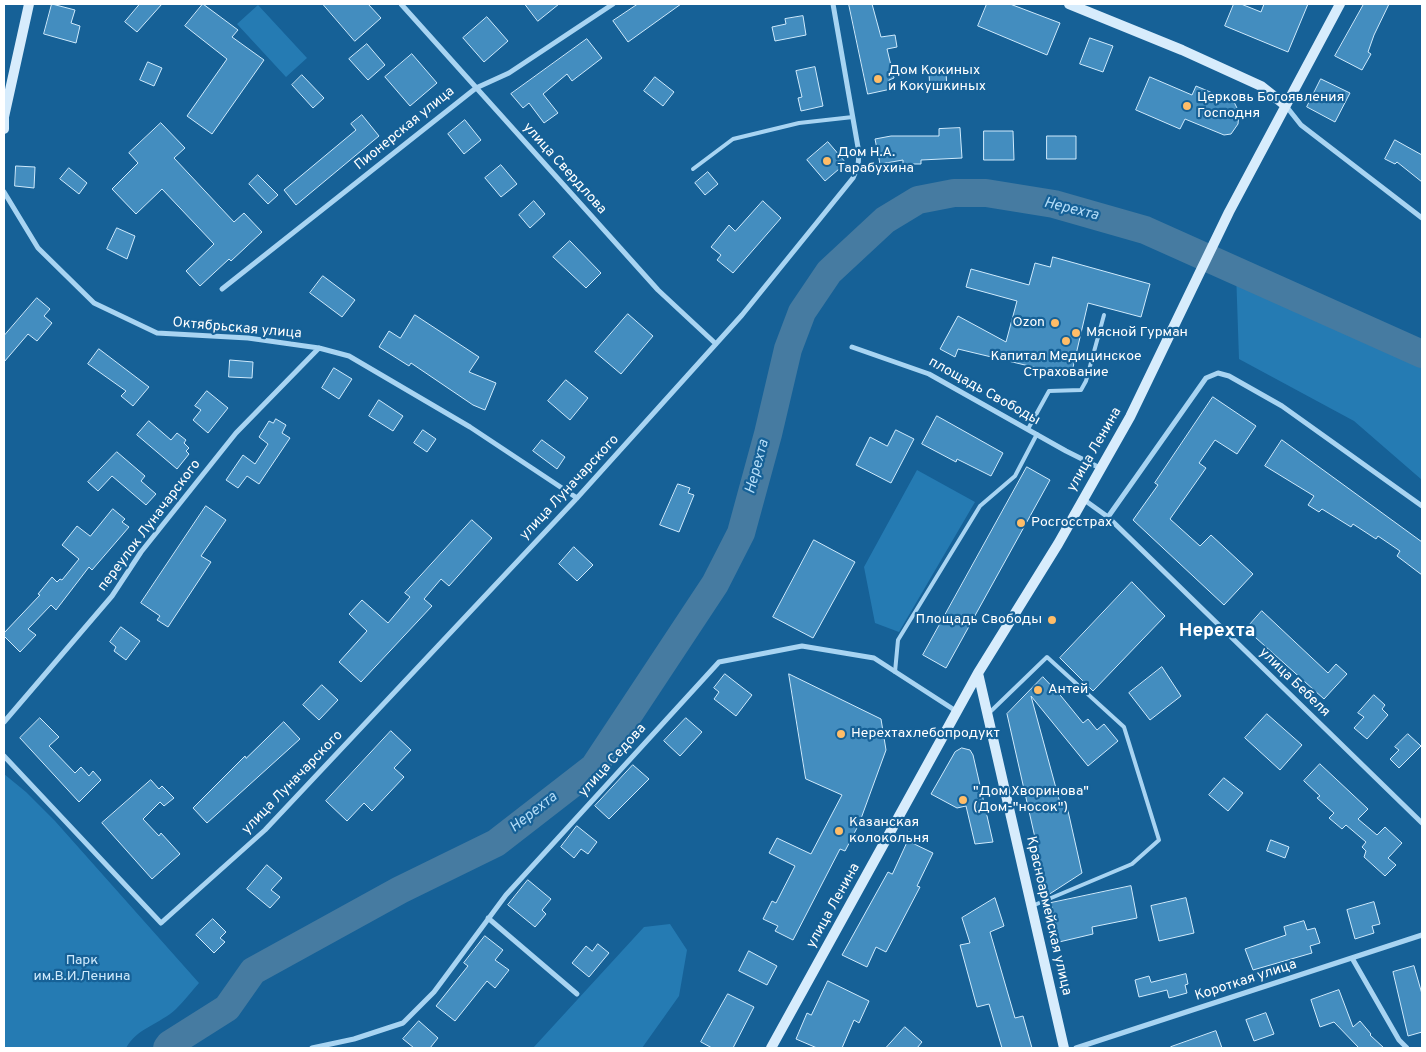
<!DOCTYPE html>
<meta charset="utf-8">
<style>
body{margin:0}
#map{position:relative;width:1426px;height:1052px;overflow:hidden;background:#166197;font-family:Overpass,sans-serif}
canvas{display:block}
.frame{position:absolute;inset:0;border:5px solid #fff;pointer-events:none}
</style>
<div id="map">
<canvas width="1426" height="1052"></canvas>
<div class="frame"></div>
</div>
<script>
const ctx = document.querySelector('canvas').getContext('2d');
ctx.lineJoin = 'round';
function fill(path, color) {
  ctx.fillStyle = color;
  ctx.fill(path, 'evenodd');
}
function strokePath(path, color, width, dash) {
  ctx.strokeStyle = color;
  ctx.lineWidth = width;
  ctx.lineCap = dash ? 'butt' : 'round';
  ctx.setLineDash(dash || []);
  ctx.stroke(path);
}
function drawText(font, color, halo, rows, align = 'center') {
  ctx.font = font + ' Overpass,sans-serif';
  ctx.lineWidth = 4.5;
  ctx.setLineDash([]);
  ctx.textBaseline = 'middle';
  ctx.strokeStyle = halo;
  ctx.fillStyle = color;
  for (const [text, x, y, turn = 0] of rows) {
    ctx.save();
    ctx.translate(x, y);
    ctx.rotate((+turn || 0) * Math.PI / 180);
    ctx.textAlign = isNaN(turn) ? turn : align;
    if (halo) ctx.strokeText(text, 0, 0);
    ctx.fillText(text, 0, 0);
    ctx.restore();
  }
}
const green = new Path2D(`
 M258,5L307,58L286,77L237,24Z
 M1236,271L1422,354V480L1354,421L1239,359Z
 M917,470L975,502L899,632L875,623L864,567Z
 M4,774L26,792L55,821L199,983C192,991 184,1001 176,1009C160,1024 137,1028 126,1048H4Z
 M670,924L687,950L679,996L642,1048H533L644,927Z`);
const river = new Path2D(`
 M167,1048L170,1044L227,1008L253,971L400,890L496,843L594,767L715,584L741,533L768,434L788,349L802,312L829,272L885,220L918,200L954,193H986L1054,204L1145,230L1422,354`);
const building = new Path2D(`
 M52,4L75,10L71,23L80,26L76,43L44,34Z
 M140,4H162L137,32L125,22Z
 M203,4L238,30L232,37L264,60L212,134L187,116L227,59L185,26Z
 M323,4H368L381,18L355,41Z
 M525,4H559L538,21Z
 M638,4H681L628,42L613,21Z
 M849,4H872L881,37L895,35L897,47L887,49L894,78L889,80L891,89L868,94Z
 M987,4H1010L1060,23L1047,55L978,26Z
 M1234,4H1241L1261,12L1264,4H1308L1288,52L1225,26Z
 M1364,4H1389L1374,35L1368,52L1371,54L1362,70L1335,56Z
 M803,16L806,35L775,41L772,27L786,24L785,19Z
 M487,17L508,41L484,62L463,38Z
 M1090,38L1113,46L1103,72L1080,64Z
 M587,39L602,58L572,81L567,74L543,94L558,113L544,123L529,103L523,108L511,94Z
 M367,44L385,65L368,80L349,59Z
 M412,54L437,83L410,106L385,77Z
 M148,62L162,68L154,86L140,80Z
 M815,67L823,106L801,111L798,98L802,97L796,71Z
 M946,72L947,89L930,90L929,73Z
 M302,75L324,98L313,108L292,85Z
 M655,77L674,92L663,106L644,91Z
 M1150,77L1192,95L1196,86L1234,102L1239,112L1238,124L1231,134L1224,135L1185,119L1180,129L1136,110Z
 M1321,79L1350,93L1335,122L1307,107Z
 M362,115L379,136L296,205L284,190L356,130L351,124Z
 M465,120L481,140L464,154L448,134Z
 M161,123L185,148L174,158L234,222L244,213L262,232L231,261L229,259L200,286L186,271L214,244L162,189L136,214L112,189L138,163L129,153Z
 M960,128L962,158L921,160V164H903V160L880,164L875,139L891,136H939V129Z
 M984,131H1013L1014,160H984Z
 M1047,136H1076V159H1047Z
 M1395,140L1422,155V182L1397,162L1395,164L1385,159Z
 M828,142L846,163L825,181L807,160Z
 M501,165L517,184L501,197L485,178Z
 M16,166L35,167L34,188L15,186Z
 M69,168L87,183L79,194L60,179Z
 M708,172L718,184L705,195L695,183Z
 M258,175L278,195L268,204L249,184Z
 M534,201L545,214L530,228L519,215Z
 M763,201L781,218L733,273L717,260L721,255L711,247L729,225L735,231Z
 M117,228L135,236L127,259L107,249Z
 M570,241L601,273L586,288L553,257Z
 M1053,257L1150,284L1141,317L1088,303L1071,376L958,349L955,357L940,349L958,316L1006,342L1017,301L966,287L971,269L1029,285L1035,263L1050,267Z
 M323,276L355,300L342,317L310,293Z
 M37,298L50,309L44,316L52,323L37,341L28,334L4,362V336Z
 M628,314L653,336L621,374L595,352Z
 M415,315L479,357L469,372L496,383L485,410L473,405L411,363L409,366L379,347L389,331L400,338Z
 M99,349L149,387L133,406L121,396L126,391L88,364Z
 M230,360L253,362L252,378L229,377Z
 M334,368L352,379L339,399L322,388Z
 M566,380L588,398L570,420L548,401Z
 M207,391L228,408L208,433L193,420L201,410L195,406Z
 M1213,397L1256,426L1237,454L1215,440L1199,463L1206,468L1170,519L1200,546L1211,535L1253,574L1224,605L1133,520L1158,485L1155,483Z
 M379,400L403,416L393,431L369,416Z
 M937,416L1003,453L991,476L957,459L956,462L922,444Z
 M276,419L286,425L282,433L290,438L259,484L247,476L238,488L226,480L243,455L255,464L268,444L259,437L269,421L273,423Z
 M149,421L171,440L177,433L186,440L184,443L189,448L186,451L189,454L177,469L137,435Z
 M423,430L436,439L427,452L414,443Z
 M896,430L914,439L891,483L856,465L870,437L887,446Z
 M542,440L565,457L557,469L533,451Z
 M1282,440L1422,542V575L1397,556L1400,551L1378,536L1376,539L1353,524L1351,527L1322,509L1319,512L1308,505L1314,496L1265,466Z
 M117,452L145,476L141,481L156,494L146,505L112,476L98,491L88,482Z
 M1027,467L1050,480L946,668L923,655Z
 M678,484L690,488L688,493L694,495L679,532L660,525Z
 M206,506L226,520L201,556L211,562L168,627L157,620L160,616L141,603Z
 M113,509L125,519L122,522L129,527L92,570L89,567L56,610L51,605L28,629L36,635L20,652L4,636V633L40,595L38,594L52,577L57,582L60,579L62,580L79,559L62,545L77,526L90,536Z
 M472,520L492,538L449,586L441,579L424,599L432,606L361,682L339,662L367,631L349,614L362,600L388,623L410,597L405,593Z
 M814,540L855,562L813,638L773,617Z
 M574,547L593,565L577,581L559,564Z
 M1132,582L1165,616L1093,691L1060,658Z
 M1262,611L1328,673L1336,664L1347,674L1324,699L1246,629Z
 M121,627L140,641L126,660L114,651L116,647L110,642Z
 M1162,667L1181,696L1150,720L1129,693Z
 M725,674L752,695L736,716L714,699L719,692L714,688Z
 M789,674L881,719L886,750L859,824L845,851L840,849L793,940L775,931L778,926L763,919L772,901L776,903L795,866L769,853L777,838L811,854L842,795L806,779Z
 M1043,677L1061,696L1083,723L1088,719L1097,730L1104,724L1118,741L1088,766L1031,696L1060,803L1066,802L1082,873L1048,895L1007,714Z
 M322,685L338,700L319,720L303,705Z
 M1374,695L1385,705L1382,709L1388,715L1367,739L1354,728L1364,717L1358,713Z
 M1267,714L1302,745L1280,770L1245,738Z
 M40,718L59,737L49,746L75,773L81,767L89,776L93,771L101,780L79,802L20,738Z
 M686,718L702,732L680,756L664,741Z
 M284,722L300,739L207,823L193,808L245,756L246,758Z
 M391,731L411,750L394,768L404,777L372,811L364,803L347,821L326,801Z
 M1408,734L1421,746L1399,768L1390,759L1399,750L1395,747Z
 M962,748L970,750L973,755L993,842L975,844L966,806L957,808L931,794L955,752Z
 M1320,764L1368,809L1358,819L1377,835L1385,827L1402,843L1388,858L1396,865L1385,876L1364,857L1366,851L1362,847L1366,842L1346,825L1342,829L1329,818L1334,813L1317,798L1320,796L1304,781Z
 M633,765L649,779L609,819L595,806Z
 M1224,778L1243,793L1228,811L1209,795Z
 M151,780L159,789L162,786L174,798L164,806L160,802L143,819L159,836L161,833L180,854L152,879L102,823Z
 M577,826L597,842L588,854L581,849L574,858L561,847Z
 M1271,840L1289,847L1285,858L1267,851Z
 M908,841L933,853L917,886L920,887L886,952L876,947L867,967L842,955L888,872L892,874Z
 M267,865L282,878L271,890L280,897L270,908L247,889Z
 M528,880L551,899L542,910L546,914L535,927L508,905Z
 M1131,886L1137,918L1092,927L1093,934L1059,942L1051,903Z
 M995,898L1004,926L990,932L1015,1018L1023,1016L1032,1048H1002L989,1004L977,1007L960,945L970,943L962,918Z
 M1186,898L1194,933L1159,941L1151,906Z
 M1374,902L1380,924L1372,926L1374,933L1355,939L1347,910Z
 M213,919L226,932L220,938L225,942L214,953L196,935Z
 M1304,921L1307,930L1315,928L1320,943L1310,946L1312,953L1253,970L1245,949L1286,935L1284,927Z
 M485,936L503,950L495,960L509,970L495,988L487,981L455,1021L436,1006L468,966L464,963Z
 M598,944L609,953L589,977L572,963L586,946L592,951Z
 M749,951L777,966L767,985L739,971Z
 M1414,966L1422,994V1032L1408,1036L1393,972Z
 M1186,974L1188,984L1185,985L1187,993L1169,998L1167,990L1139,997L1135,980L1149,976L1151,982Z
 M828,981L869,1001L859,1023L854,1020L842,1048H817L796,1039L807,1013L811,1015Z
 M1339,990L1353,1027L1360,1021L1371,1034L1370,1035L1384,1048H1359L1334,1022L1320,1027L1311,1000Z
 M728,994L754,1007L733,1048H712L701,1042Z
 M1266,1013L1274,1034L1254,1041L1246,1020Z
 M419,1021L438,1038L430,1048H414L403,1039Z
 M905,1027L922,1042L917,1048H886Z
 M1216,1031L1222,1048H1172L1171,1047Z`);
const lane = new Path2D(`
 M693,169L733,139L799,123L853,117
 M1028,429L1049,391L1081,390L1086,381L1104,315
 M895,672L898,640L980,506L1015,476L1037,434
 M989,713L1047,657L1124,727L1159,840L1132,864L1032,906`);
const street = new Path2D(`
 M401,4L658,290L716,344
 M1286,106L1301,125L1422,218
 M4,192L38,248L94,303L157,333L248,338L319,348L349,356L470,427L577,498
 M222,289L476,88L509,73L613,4
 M852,347L929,374L1066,451L1100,468
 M1083,499L1108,517L1422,823
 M1108,517L1206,378L1218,373L1229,376L1282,406L1422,506
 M4,722L112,596L141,552L236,433L319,348
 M4,756L161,923L265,830L577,498L742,315L853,178L858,166L859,153L833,4
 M488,918L577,994
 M1352,958L1399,1040L1407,1048
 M312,1048L354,1039L403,1023L434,992L506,895L719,662L802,646L874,658L956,711
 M1076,1048L1422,935`);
const secondary = new Path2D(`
 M1069,4L1182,50L1261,86L1285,105
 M4,129V117L29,4
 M978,673L1064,1048
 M771,1048L978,673L1058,544L1130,417L1229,212L1340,4`);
const markers = [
 [878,79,5,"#ffbd68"],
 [1187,106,5,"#ffbd68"],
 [827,161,5,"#ffbd68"],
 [1055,323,5,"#ffbd68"],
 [1076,333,5,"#ffbd68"],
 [1066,341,5,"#ffbd68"],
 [1021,523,5,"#ffbd68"],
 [1052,620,5,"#ffbd68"],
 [1038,690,5,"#ffbd68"],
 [841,734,5,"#ffbd68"],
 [963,800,5,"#ffbd68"],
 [839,831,5,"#ffbd68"]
];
const poiNames = [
 ["Дом Кокиных",888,71],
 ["и Кокушкиных",888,87],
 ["Церковь Богоявления",1197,98],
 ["Господня",1197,114],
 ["Дом Н.А.",837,153],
 ["Тарабухина",837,169],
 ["Ozon",1045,323,"right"],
 ["Мясной Гурман",1086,333],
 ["Капитал Медицинское",1066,357,"center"],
 ["Страхование",1066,373,"center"],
 ["Росгосстрах",1031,523],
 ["Площадь Свободы",1042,620,"right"],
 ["Антей",1048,690],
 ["Нерехтахлебопродукт",851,734],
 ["\"Дом Хворинова\"",973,792],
 ["(Дом-\"носок\")",973,808],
 ["Казанская",849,823],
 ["колокольня",849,839]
];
const streetNames = [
 ["Пионерская улица",405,129,-39],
 ["улица Свердлова",564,169,48],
 ["Октябрьская улица",237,329,5],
 ["площадь Свободы",984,392,29],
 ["улица Ленина",1095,450,-60],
 ["улица Луначарского",570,488,-47],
 ["переулок Луначарского",150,526,-53],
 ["улица Бебеля",1294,683,44],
 ["улица Седова",613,761,-48],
 ["улица Луначарского",293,783,-46],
 ["улица Ленина",834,906,-61],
 ["Красноармейская улица",1048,916,77],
 ["Короткая улица",1246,981,-18]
];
const parkNames = [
 ["Парк",82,961],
 ["им.В.И.Ленина",82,977]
];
const waterNames = [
 ["Нерехта",1071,210,14],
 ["Нерехта",758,467,-75],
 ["Нерехта",534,813,-38]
];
const districtNames = [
 ["Нерехта",1217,632]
];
fill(green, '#257bb3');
strokePath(river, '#467ba1', 28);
fill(building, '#438dbf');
strokePath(building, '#cfeafc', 1);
strokePath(lane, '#a8d4f2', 4);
strokePath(street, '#a8d4f2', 5);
strokePath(secondary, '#d7ecfc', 10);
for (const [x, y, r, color] of markers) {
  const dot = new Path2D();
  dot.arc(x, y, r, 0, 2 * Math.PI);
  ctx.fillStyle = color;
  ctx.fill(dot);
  strokePath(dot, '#166197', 2);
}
drawText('14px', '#fff', '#166197', poiNames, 'left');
drawText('14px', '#fff', '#166197', streetNames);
drawText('14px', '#cfeafc', '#166197', parkNames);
drawText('italic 15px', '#b4ddf8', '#166197', waterNames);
drawText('bold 19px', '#fff', '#166197', districtNames);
</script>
